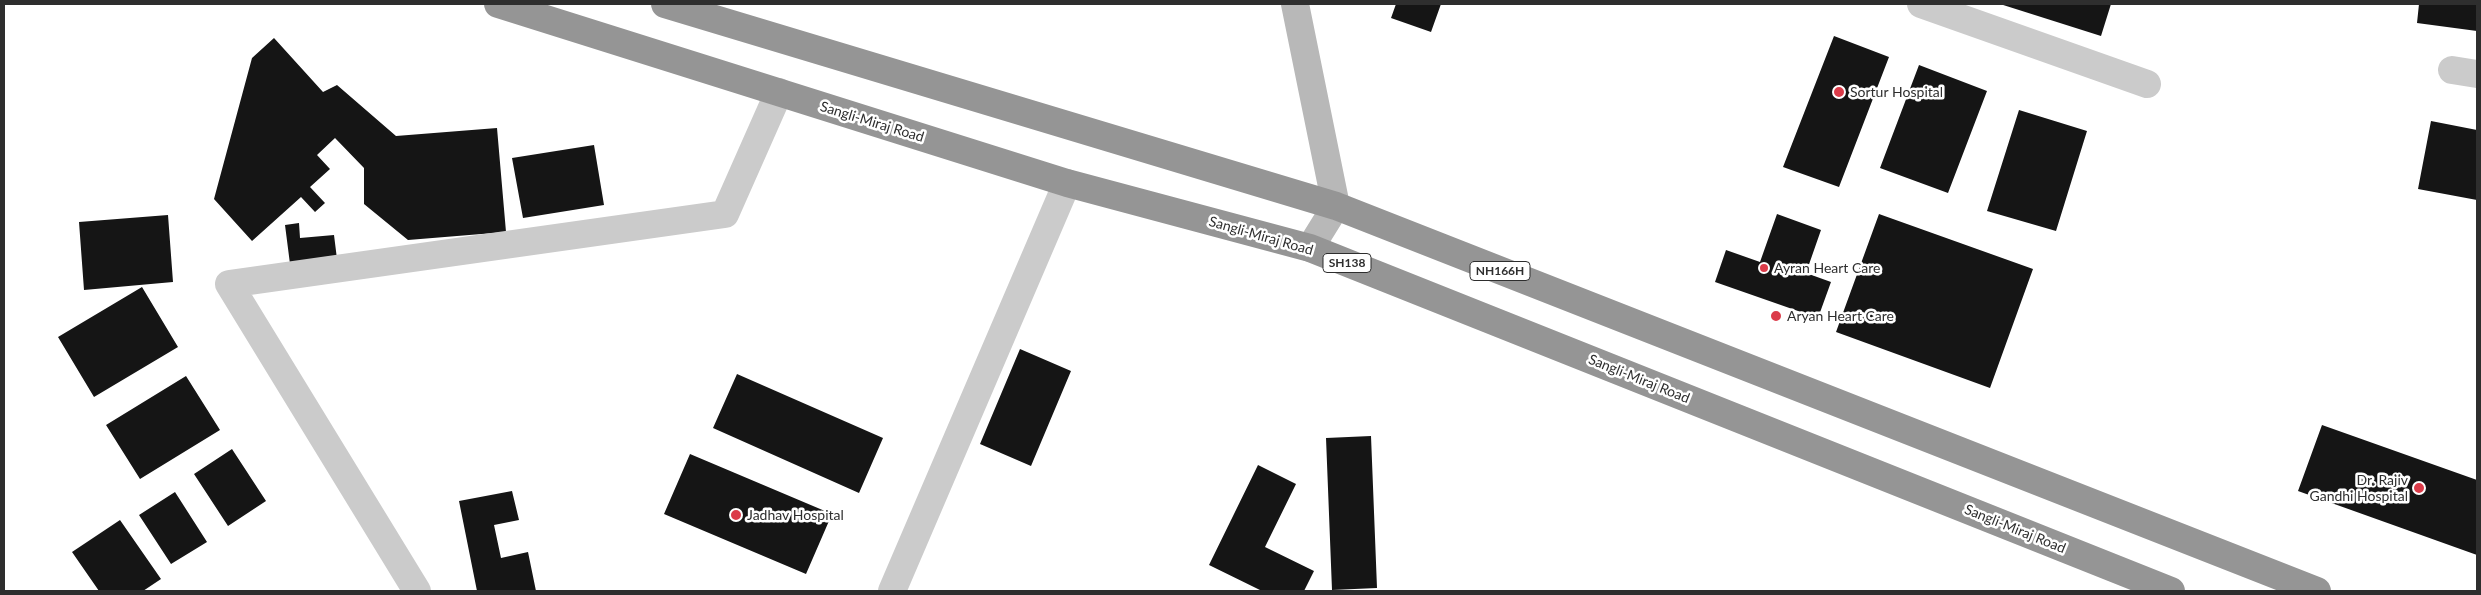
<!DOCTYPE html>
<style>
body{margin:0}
#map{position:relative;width:2481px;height:595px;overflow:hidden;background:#fff;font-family:Lato,sans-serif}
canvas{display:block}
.frame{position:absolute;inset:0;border:5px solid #2e2e2e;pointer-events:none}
</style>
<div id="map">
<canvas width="2481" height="595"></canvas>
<div class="frame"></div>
</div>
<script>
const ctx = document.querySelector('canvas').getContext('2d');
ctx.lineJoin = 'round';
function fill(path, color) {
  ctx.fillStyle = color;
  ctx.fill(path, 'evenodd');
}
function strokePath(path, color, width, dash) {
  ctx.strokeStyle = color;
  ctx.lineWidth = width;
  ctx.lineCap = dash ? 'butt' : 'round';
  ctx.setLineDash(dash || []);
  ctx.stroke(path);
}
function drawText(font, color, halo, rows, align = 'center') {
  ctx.font = font + ' Lato,sans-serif';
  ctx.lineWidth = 5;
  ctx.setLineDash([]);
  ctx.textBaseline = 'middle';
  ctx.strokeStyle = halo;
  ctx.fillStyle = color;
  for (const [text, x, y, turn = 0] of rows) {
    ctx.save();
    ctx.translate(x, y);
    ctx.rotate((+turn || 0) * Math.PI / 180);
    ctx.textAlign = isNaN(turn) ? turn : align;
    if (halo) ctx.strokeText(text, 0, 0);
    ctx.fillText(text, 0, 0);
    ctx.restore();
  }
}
const building = new Path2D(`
 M1396,4H1441L1431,32L1391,18Z
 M2000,4H2111L2101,36Z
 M2419,4H2477V31L2417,23Z
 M1834,36L1889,57L1839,187L1783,167Z
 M274,38L323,92L337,85L396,136L497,128L506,232L408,240L364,204V168L335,138L317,155L330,169L310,187L325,203L315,212L301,197L252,241L214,199L252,58Z
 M1919,65L1987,91L1948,193L1880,168Z
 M2019,110L2087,131L2056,231L1987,211Z
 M2431,121L2477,130V200L2418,189Z
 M594,145L604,205L523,218L512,158Z
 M1777,214L1821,230L1806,273L1831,282L1818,318L1715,282L1726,250L1760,262Z
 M1879,214L2033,269L1990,388L1836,332Z
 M168,215L173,282L84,290L79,222Z
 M299,223L300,238L334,235L337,259L290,264L285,225Z
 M142,287L178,347L94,397L58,337Z
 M1020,349L1071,371L1031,466L980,444Z
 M737,374L883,438L859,493L713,428Z
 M186,376L220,430L140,479L106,425Z
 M2322,425L2477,480V555L2298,491Z
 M1371,436L1377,588L1332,590L1326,438Z
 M232,449L266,501L228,526L194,474Z
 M690,454L832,514L806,574L664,514Z
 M1258,465L1296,484L1265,547L1314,571L1304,591H1262L1209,565Z
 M512,491L519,520L494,525L501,558L528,552L536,591H477L459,501Z
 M175,492L207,542L171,564L139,515Z
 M120,520L161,579L143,591H99L72,552Z`);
const street = new Path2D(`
 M1921,4L2147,84
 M2452,70L2477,74
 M417,591L229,284L725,214L779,92
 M892,591L1067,183`);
const secondary = new Path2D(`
 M1295,4L1336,206L1310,248`);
const highway = new Path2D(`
 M498,4L1067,183L1310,248L2171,591
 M665,4L1336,206L2317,591`);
const markers = [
 [1839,92,6,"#db3b49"],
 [1764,268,5,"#db3b49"],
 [1776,316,6,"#db3b49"],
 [2419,488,6,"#db3b49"],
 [736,515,6,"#db3b49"]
];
const shields = [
 [1347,263,48],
 [1500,271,60]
];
const shieldNames = [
 ["SH138",1347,263],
 ["NH166H",1500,271]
];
const poiNames = [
 ["Sortur Hospital",1850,92],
 ["Ayran Heart Care",1774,268],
 ["Aryan Heart Care",1787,316],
 ["Dr. Rajiv",2408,480,"right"],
 ["Gandhi Hospital",2408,496,"right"],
 ["Jadhav Hospital",747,515]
];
const streetNames = [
 ["Sangli-Miraj Road",872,122,17],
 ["Sangli-Miraj Road",1261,236,16],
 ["Sangli-Miraj Road",1639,379,22],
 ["Sangli-Miraj Road",2015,529,22]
];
fill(building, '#151515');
strokePath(street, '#cbcbcb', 28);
strokePath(secondary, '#b8b8b8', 28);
strokePath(highway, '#959595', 28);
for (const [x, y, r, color] of markers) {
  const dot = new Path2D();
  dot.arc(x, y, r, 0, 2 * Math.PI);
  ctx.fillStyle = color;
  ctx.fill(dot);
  strokePath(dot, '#fff', 2);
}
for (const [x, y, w] of shields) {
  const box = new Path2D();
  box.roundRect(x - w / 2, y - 9.5, w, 19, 4);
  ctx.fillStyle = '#fff';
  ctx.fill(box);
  strokePath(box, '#2e2e2e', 1);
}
drawText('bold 12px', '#2e2e2e', null, shieldNames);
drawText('14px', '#2e2e2e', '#fff', poiNames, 'left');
drawText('14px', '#2e2e2e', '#fff', streetNames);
</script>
